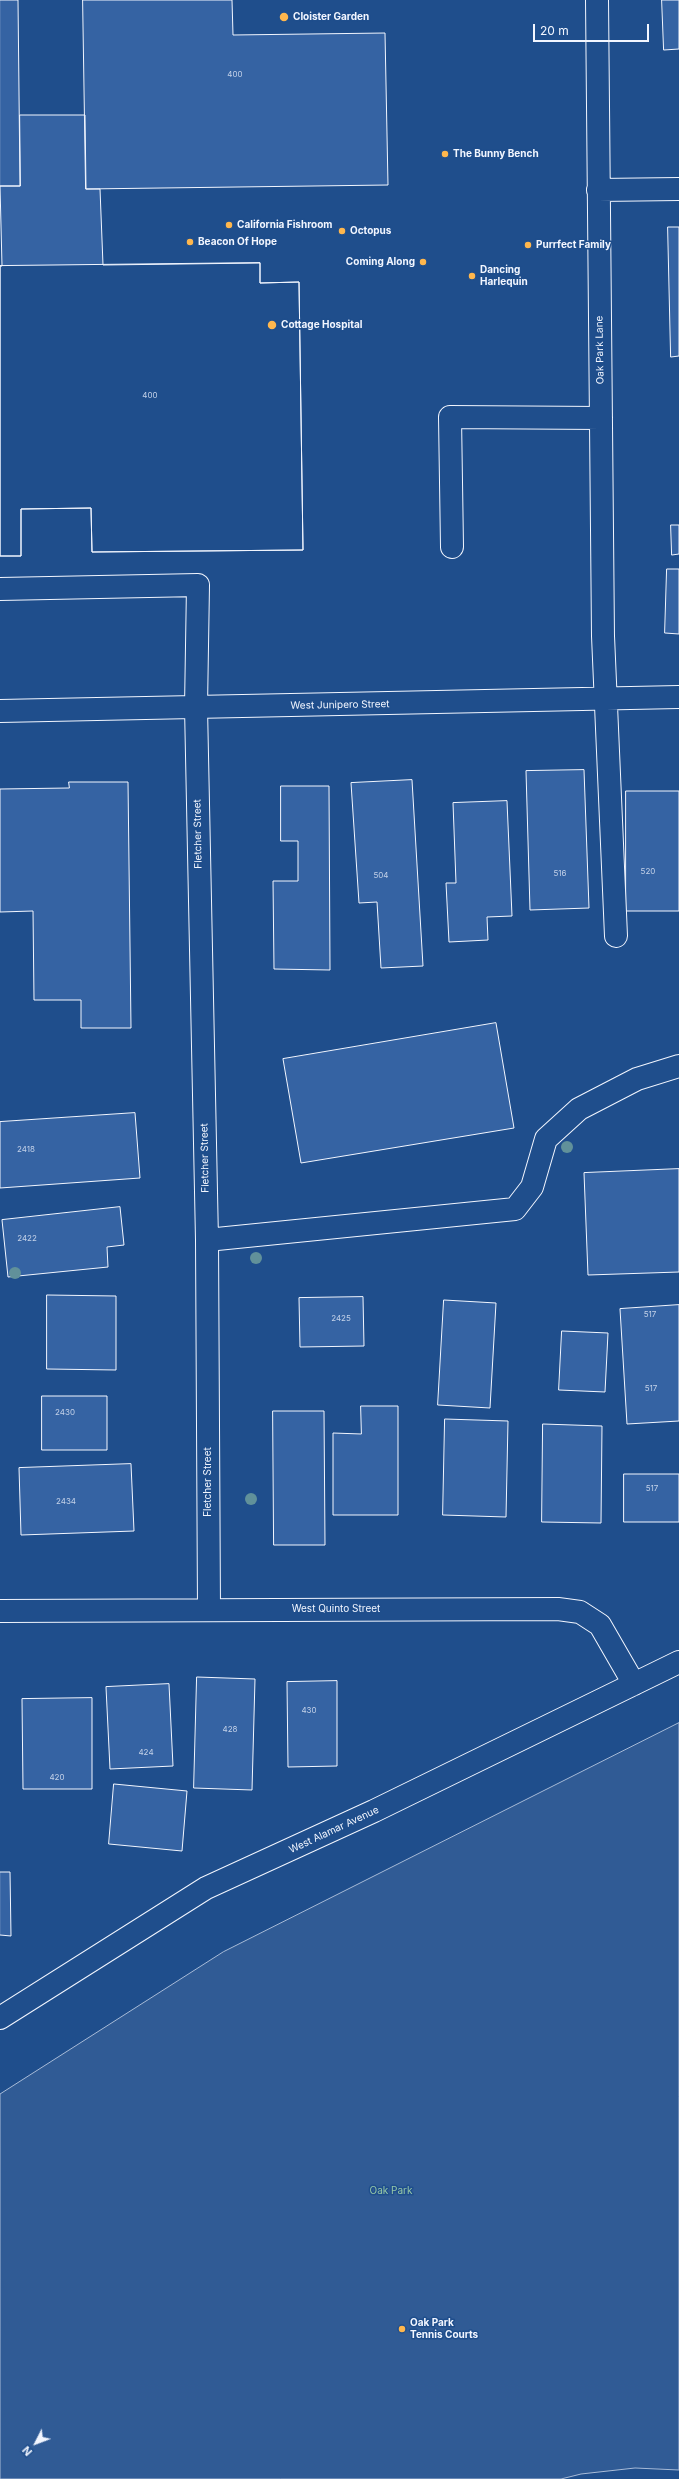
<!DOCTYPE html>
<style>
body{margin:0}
#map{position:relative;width:679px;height:2479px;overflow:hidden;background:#1f4e8c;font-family:Inter,sans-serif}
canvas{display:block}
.north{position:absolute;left:16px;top:2423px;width:40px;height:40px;-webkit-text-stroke:3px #1f4e8c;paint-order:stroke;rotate:228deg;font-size:11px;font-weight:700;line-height:16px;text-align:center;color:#f2f6ff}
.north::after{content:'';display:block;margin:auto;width:14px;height:18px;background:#f2f6ff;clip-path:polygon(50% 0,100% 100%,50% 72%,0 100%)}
.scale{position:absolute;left:533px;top:24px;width:116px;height:18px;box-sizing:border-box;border:2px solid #f2f6ff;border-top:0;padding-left:5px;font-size:12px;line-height:14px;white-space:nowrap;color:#f2f6ff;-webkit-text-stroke:3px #1f4e8c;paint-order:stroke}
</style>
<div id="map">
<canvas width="679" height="2479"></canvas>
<div class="north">N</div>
<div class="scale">20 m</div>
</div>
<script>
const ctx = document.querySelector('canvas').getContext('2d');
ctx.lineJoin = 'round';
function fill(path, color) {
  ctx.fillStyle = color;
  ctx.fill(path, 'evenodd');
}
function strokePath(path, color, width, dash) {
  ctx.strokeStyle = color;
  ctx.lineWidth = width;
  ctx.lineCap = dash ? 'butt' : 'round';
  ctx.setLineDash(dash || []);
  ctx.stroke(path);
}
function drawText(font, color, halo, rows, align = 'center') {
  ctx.font = font + ' Inter,sans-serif';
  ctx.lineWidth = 3;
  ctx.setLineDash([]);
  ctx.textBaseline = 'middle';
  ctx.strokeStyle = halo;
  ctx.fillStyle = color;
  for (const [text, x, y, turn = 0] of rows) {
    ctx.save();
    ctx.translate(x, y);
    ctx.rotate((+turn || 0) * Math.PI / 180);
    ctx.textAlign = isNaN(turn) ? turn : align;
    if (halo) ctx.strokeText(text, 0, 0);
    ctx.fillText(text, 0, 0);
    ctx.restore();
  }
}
const built = new Path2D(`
 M679,1723V2470L635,2468L581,2474L561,2479H0V2094L223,1952Z`);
const building = new Path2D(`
 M0,0H18L20,186H0Z
 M83,0H232L233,35L385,33L388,185L86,189Z
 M662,0H679V49L664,50Z
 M20,115H85L86,189H100L103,265L260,263V283L299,282L303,550L92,552L91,508L21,509V556H0V266H2L0,186H20Z
 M668,227H679V356L671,357Z
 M260,263V283L299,282L303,550L92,552L91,508L21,509V556H0V266Z
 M671,525H679V554L672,555Z
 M667,569H679V634L665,633Z
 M584,770L589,908L530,910L526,771Z
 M412,780L423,966L381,968L377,902L359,903L351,783Z
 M69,782H128L131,1028H81V1000H34L33,911L0,912V789L69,788Z
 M281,786H329L330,970L274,969L273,881H298V841H281Z
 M626,791H679V911H626Z
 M507,801L512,916L487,917L488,940L449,942L446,883H456L453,803Z
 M496,1023L514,1128L301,1163L283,1059Z
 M135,1113L140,1178L0,1188V1122Z
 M679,1169V1272L588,1275L584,1173Z
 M120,1207L124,1245L107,1247L108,1267L8,1277L2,1220Z
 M47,1295L116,1296V1370L47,1369Z
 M363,1297L364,1346L300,1347L299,1298Z
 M444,1300L496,1303L490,1408L438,1405Z
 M679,1305V1421L627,1424L620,1309Z
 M562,1331L608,1333L605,1392L559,1390Z
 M42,1396H107V1450H42Z
 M361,1406H398V1515H333V1433L361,1434Z
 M273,1411H324L325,1545H274Z
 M445,1419L508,1421L506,1517L443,1515Z
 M543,1424L602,1426L601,1523L542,1522Z
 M131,1464L134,1531L21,1535L19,1468Z
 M624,1474H679V1522H624Z
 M197,1677L255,1679L252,1790L194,1788Z
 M337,1681V1766L288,1767L287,1682Z
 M169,1684L173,1766L110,1769L106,1687Z
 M92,1698V1789H23L22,1699Z
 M114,1784L187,1791L182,1851L109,1844Z
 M0,1872H10L11,1936L0,1935Z`);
const minor = new Path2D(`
 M597,0L603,636L616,936
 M598,190L679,189
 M452,547L450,417L601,418
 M0,589L198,585L196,707L207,1240L209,1610
 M0,711L679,697
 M207,1240L515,1209L532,1187L546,1139L579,1109L637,1079L679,1066
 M0,1611L558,1609L580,1612L600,1625L634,1684
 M0,2018L206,1888L374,1811L679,1662`);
const trees = [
 [567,1147],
 [256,1258],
 [15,1273],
 [251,1499]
];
const markers = [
 [284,17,5,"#ffb74d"],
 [445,154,4,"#ffb74d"],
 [229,225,4,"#ffb74d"],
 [342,231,4,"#ffb74d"],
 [190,242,4,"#ffb74d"],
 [528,245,4,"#ffb74d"],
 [423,262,4,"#ffb74d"],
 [472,276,4,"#ffb74d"],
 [272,325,5,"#ffb74d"],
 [402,2329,4,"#ffb74d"]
];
const numberNames = [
 ["400",235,75],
 ["400",150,396],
 ["520",648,872],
 ["516",560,874],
 ["504",381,876],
 ["2418",26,1150],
 ["2422",27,1239],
 ["517",650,1315],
 ["2425",341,1319],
 ["517",651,1389],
 ["2430",65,1413],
 ["517",652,1489],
 ["2434",66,1502],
 ["430",309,1711],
 ["428",230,1730],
 ["424",146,1753],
 ["420",57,1778]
];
const poiNames = [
 ["Cloister Garden",293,17],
 ["The Bunny Bench",453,154],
 ["California Fishroom",237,225],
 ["Octopus",350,231],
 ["Beacon Of Hope",198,242],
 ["Purrfect Family",536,245],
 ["Coming Along",415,262,"right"],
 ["Dancing",480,270],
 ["Harlequin",480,282],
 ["Cottage Hospital",281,325],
 ["Oak Park",410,2323],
 ["Tennis Courts",410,2335]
];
const streetNames = [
 ["Oak Park Lane",600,350,-91],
 ["West Junipero Street",340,705,-1],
 ["Fletcher Street",198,834,-91],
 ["Fletcher Street",205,1158,-91],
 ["Fletcher Street",208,1482,-90],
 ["West Quinto Street",336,1609],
 ["West Alamar Avenue",334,1830,-25]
];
const parkNames = [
 ["Oak Park",391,2191]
];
fill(built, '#305b95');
strokePath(built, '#a8bbd7', 1);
fill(building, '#3563a3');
strokePath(building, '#f2f6ff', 1);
strokePath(minor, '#f2f6ff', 24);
strokePath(minor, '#1f4e8c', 22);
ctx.fillStyle = '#61919a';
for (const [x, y] of trees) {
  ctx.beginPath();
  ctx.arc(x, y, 6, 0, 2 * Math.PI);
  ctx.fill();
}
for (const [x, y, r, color] of markers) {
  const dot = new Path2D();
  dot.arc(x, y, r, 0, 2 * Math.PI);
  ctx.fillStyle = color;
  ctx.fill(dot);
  strokePath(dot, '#1f4e8c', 1.5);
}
drawText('8px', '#c3d1e8', null, numberNames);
drawText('bold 10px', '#f2f6ff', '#1f4e8c', poiNames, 'left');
drawText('10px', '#f2f6ff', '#1f4e8c', streetNames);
drawText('10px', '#97c8a6', '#1f4e8c', parkNames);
</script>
